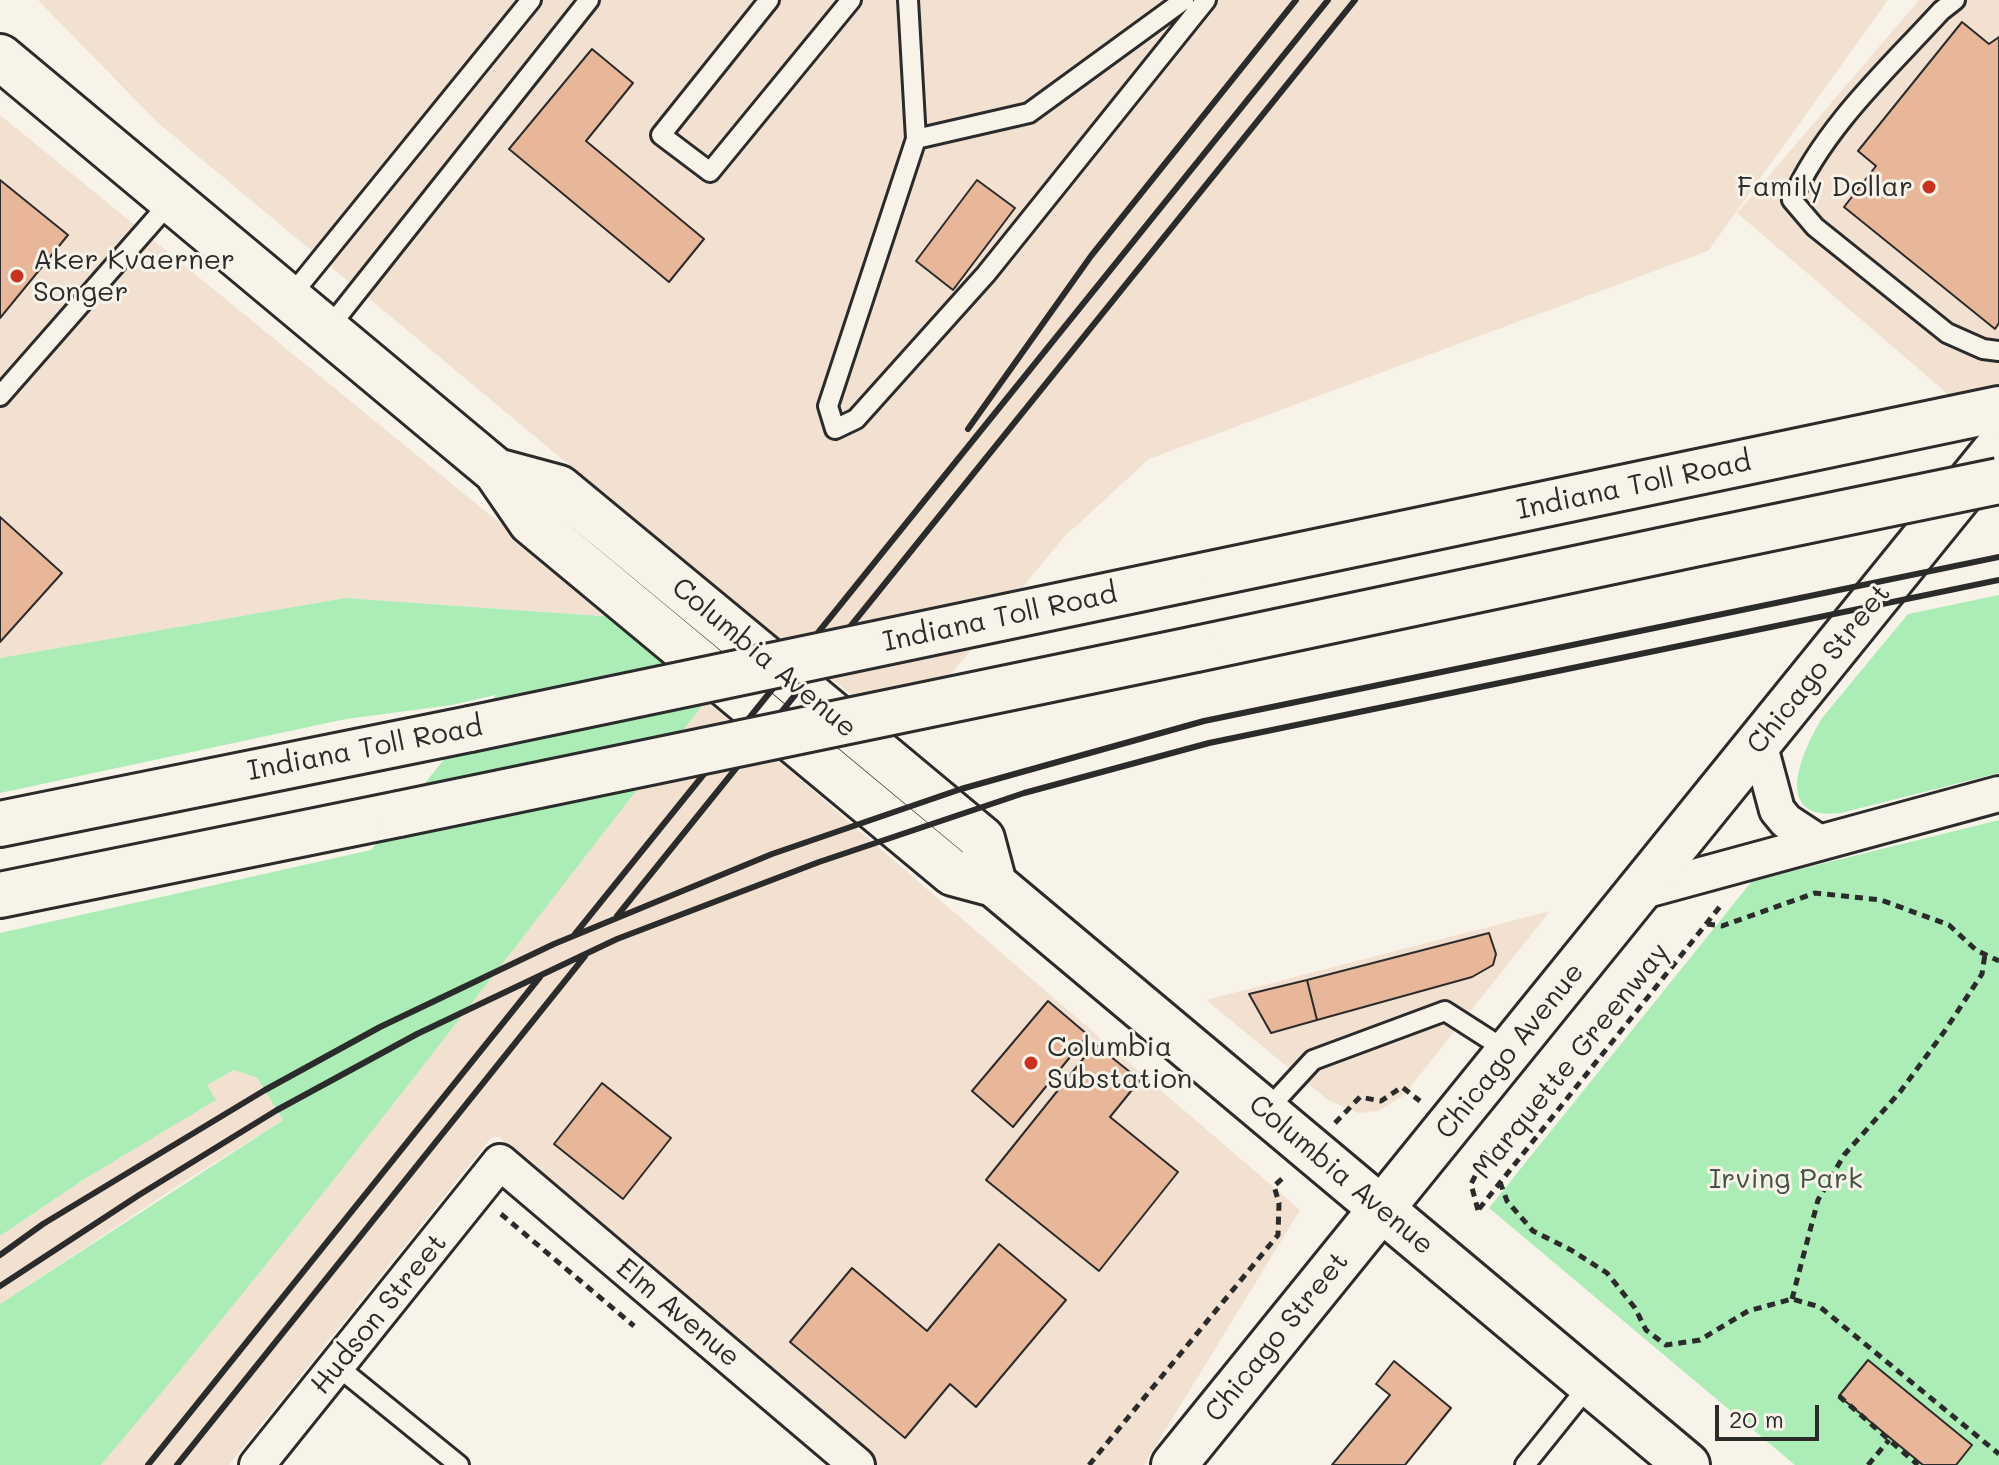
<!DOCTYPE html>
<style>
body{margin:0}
#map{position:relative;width:1999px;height:1465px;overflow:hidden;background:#f7f3e8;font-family:Mali,sans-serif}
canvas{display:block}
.scale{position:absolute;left:1715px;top:1405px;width:104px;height:36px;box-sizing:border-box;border:4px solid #2b2b2b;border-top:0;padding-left:10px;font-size:24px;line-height:28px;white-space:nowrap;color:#2b2b2b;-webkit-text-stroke:6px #f7f3e8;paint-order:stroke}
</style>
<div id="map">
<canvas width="1999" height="1465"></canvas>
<div class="scale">20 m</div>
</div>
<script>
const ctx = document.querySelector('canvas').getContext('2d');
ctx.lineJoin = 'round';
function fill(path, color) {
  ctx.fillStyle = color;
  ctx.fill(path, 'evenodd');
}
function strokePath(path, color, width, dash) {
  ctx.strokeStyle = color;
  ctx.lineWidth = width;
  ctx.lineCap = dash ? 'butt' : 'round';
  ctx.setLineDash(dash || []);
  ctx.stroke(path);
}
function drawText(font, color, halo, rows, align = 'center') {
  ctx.font = font + ' Mali,sans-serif';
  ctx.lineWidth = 6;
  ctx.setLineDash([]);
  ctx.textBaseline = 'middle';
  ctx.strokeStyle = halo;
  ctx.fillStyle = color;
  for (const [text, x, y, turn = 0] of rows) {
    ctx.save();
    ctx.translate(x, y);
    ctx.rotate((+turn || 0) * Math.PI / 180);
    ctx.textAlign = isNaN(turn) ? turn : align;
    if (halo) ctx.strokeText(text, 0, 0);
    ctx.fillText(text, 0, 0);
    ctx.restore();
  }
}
const built = new Path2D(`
 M38,0H1888L1708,251L1149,459L1063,538L902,734L752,617L158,123Z
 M1919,0H1999V438L1737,213Z
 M0,115L615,617L345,598L0,658Z
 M706,701L804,783L1300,1210L1144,1465H857L500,1162L511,1147L499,1137L491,1138L229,1465H101L341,1168Z
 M1550,911L1403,1096L1378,1111L1358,1113L1328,1100L1206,1000Z
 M234,1070L257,1078L283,1120L176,1187L0,1304V1236L83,1180L215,1100L206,1085Z`);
const green = new Path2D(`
 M1999,595V773L1841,813C1770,822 1802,751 1822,718L1908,614Z
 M345,598L615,617L706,701C506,957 311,1217 101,1465H0V1304L283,1120L257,1078L234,1070L207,1085L216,1100L83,1180L0,1236V933L371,850L496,695L452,705L346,719L0,793V658Z
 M1999,820V1465H1795L1489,1208L1752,881Z`);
const building = new Path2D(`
 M1962,22L1989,44L1999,37V323L1995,329L1844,207L1876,166L1858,151Z
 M592,49L633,83L586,141L704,239L669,282L509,149Z
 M0,180L68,235L0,318Z
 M977,180L1015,208L953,290L916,261Z
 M0,517L62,573L0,642Z
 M1489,933L1496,954L1493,965L1472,977L1317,1020L1307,980Z
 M1307,980L1317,1020L1271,1033L1249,994Z
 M1048,1001L1088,1035L1013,1127L972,1091Z
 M1095,1044L1140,1080L1110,1117L1178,1172L1099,1271L986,1180Z
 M602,1083L671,1138L623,1199L554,1144Z
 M999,1244L1066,1300L976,1407L950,1384L905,1438L790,1342L852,1268L927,1331Z
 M1868,1360L1972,1445L1956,1465H1923L1839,1396Z
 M1394,1361L1451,1408L1405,1465H1332L1390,1395L1376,1384Z`);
const path = new Path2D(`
 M1707,924L1722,926L1815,893L1881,900L1949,925L1976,950L1999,961
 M1335,1123L1360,1097L1381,1101L1402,1087L1420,1101
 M1500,1182L1507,1201L1533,1231L1571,1250L1607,1273L1635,1308L1646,1330L1666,1345L1700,1340L1748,1311L1792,1299L1820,1307L1999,1454
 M1479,1209L1722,904
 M1478,1210L1471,1184L1486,1155L1480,1150
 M501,1214L634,1326
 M1792,1299L1818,1200L1844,1155L1900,1092L1944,1032L1982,974L1985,954
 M1839,1396L1918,1465
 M1089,1465L1278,1235L1279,1203L1274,1186L1284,1177
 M1868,1465L1889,1440`);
const service = new Path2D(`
 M769,0L661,135L710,172L851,0
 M908,0L916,139L828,406L835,429L856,419L986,274L1206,0
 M1955,0L1941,11C1888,69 1824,127 1792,200L1815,227L1947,333L1983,349L1999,351
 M916,139L1029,113L1184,0
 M289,298L531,0
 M327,330L589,0
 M0,396L172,200
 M1266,1111L1313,1060L1445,1011L1509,1052
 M337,1366L459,1465
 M1525,1465L1590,1384`);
const minor = new Path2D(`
 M1759,743L1777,810L1786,821L1818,842
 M1639,892L1999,794
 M257,1465L500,1162L857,1465`);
const tertiary = new Path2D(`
 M0,57L496,471L531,522L953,873L994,884L1687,1465
 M496,471L559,488L784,674L982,839L994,884`);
const secondary = new Path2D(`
 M1174,1465L1999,446`);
const motorway = new Path2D(`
 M1182,580L1999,409
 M1196,649L1703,542
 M0,824L470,729
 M0,895L399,814`);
const rail = new Path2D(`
 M968,429L1091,256L1296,0
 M617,916L1355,0
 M575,934L1328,0
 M0,1255L43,1224L265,1090L380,1027L554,944L772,854L961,789L1204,721L1999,557
 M0,1286L139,1195L277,1110L417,1034L617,939L819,862L1024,793L1209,743L1999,580
 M148,1465L540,977
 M177,1465L585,956`);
const motorwayBridge = new Path2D(`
 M1703,542L1999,481
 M470,729L1182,580
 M399,814L1196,649`);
const markers = [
 [1929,187,8,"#c8321e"],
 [17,276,8,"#c8321e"],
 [1031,1063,8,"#c8321e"]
];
const poiNames = [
 ["Family Dollar",1913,187,"right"],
 ["Aker Kvaerner",33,260],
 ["Songer",33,292],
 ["Columbia",1047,1047],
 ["Substation",1047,1079]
];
const streetNames = [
 ["Indiana Toll Road",1634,486,-12],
 ["Indiana Toll Road",1000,618,-12],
 ["Columbia Avenue",764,658,40],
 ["Chicago Street",1819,669,-51],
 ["Indiana Toll Road",365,749,-11],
 ["Chicago Avenue",1510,1051,-51],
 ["Marquette Greenway",1571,1061,-51],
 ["Columbia Avenue",1341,1175,40],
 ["Elm Avenue",678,1313,40],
 ["Hudson Street",379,1314,-51],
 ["Chicago Street",1277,1337,-51]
];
const parkNames = [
 ["Irving Park",1786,1179]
];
fill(built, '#f2e1d1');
fill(green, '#acedb7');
fill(building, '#e8b79a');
strokePath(building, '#2b2b2b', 2);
strokePath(service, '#2b2b2b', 24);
strokePath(minor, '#2b2b2b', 40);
strokePath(tertiary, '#2b2b2b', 50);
strokePath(secondary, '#2b2b2b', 50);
strokePath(motorway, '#2b2b2b', 50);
strokePath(path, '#2b2b2b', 5, [8, 6]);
strokePath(service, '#f7f3e8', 18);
strokePath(minor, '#f7f3e8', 34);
strokePath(tertiary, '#f7f3e8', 44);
strokePath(secondary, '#f7f3e8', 44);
strokePath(motorway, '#f7f3e8', 44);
strokePath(rail, '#2b2b2b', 6);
strokePath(motorwayBridge, '#2b2b2b', 50, []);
strokePath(motorwayBridge, '#f7f3e8', 44);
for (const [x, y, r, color] of markers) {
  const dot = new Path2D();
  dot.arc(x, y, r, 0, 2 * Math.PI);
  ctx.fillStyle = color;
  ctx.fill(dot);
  strokePath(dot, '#f7f3e8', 3);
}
drawText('28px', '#2b2b2b', '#f7f3e8', poiNames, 'left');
drawText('28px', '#2b2b2b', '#f7f3e8', streetNames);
drawText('28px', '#455247', '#f7f3e8', parkNames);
</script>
